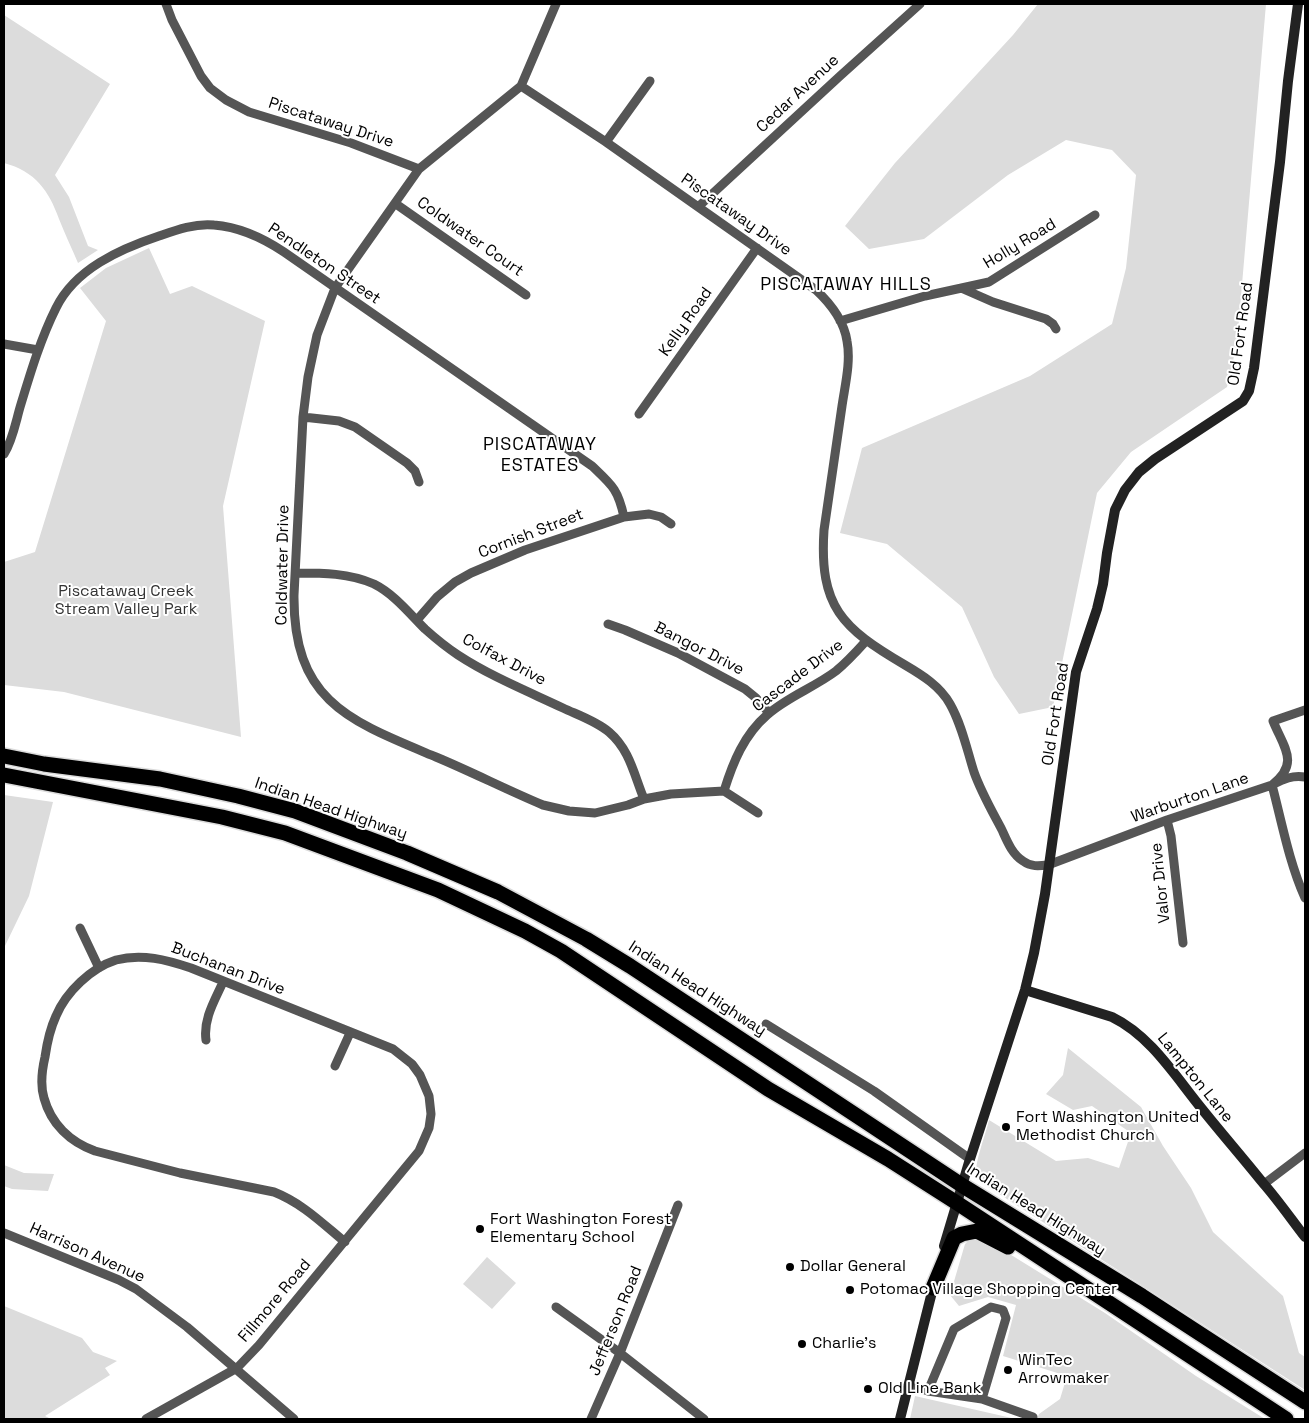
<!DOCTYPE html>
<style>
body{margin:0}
#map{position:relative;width:1309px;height:1423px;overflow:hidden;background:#fff;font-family:"Space Grotesk",sans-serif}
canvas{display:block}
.frame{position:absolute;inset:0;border:5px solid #000;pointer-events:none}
</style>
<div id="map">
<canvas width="1309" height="1423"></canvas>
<div class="frame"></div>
</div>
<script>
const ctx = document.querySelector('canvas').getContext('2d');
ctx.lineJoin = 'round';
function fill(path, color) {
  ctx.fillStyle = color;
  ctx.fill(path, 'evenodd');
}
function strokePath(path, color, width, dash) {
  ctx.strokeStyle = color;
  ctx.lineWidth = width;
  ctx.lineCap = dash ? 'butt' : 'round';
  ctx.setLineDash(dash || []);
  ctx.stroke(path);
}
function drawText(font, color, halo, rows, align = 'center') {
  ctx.font = font + ' "Space Grotesk",sans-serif';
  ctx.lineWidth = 4;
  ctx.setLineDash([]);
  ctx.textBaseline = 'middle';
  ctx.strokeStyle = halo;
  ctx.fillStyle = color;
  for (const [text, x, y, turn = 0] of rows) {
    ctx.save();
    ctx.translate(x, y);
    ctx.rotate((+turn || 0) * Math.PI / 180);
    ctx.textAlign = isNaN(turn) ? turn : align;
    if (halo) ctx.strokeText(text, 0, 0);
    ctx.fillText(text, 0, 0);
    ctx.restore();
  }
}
const green = new Path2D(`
 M1038,4H1266L1237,343L1227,387L1131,452L1097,493L1053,707L1019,714L994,677L962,607L887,544L840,533L862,448L1030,376L1112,324L1126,268L1136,175L1112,150L1066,140L1008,175L924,239L869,249L845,226L895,163L1013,35Z
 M4,15L110,84L55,175L69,197L88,246L98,250L78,263C72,249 65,234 59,219C49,191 35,171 4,163Z
 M149,248L170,294L192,286L265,321L223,506L241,737L64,692L4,685V562L35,552L106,321L80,288L106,268Z
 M4,795L53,802L29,896L4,948Z
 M1068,1048L1141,1107L1163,1146L1191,1188L1213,1232L1283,1296L1299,1353L1305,1357V1390L982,1183C979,1179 977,1176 976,1172C976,1159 986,1133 989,1120L1056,1161L1088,1158L1119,1168L1131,1133L1092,1106L1073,1110L1046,1094L1063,1075Z
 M4,1165L24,1173L54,1174L48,1191L12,1189L4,1186Z
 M970,1239H980L1008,1253L1105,1313L1196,1376L1265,1419H1037L1039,1414L1060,1399L1067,1376L1003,1356L1016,1305L988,1297L959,1306L950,1295L965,1244Z
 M487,1257L516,1283L492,1309L463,1284Z
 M4,1306L82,1338L93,1352L117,1361L105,1368L110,1375L45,1416L51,1419H4Z
 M915,1396L1016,1419H910Z`);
const street = new Path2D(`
 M166,4L172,20L201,76L210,88L226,100L249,112L351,143L419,169
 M521,86L556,4
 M606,142L650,81
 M396,204L526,295
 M698,207L840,76L920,4
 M961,288L993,302L1046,319L1053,324L1056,329
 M840,321L925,296L989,282L1095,215
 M4,344L38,350
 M639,414L757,248
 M303,417L339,421L355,427L407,463L415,471L419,482
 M4,454C13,440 16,420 21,404C31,371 41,338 56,308C75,269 120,249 159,236C176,230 195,223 214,225C240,227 263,238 284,252L592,466C612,485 618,489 624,517
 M296,573C323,573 349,573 374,584C394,594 409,613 425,629C435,638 446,647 458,655C490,676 527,691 563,708C578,715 596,721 609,732C630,750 634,775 644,799
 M417,620L437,597L455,582L471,573L525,550L624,517L649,514L661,517L671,524
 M608,624L625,630L678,653L745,689L756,698L769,713
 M1305,777C1292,775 1284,779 1272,785C1282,823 1289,862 1305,898
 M724,791C733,762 744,735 767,715C787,697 815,687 836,671C847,662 857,651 866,641
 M758,813L724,791L671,794L644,799L628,805L595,813L569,811L543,805C507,790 472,772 436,757C350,721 293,702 294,595L303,417L308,377L317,335L335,288L419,169L521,86L606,142L816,290C831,304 844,321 847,341C851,362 845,385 842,406C836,447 830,489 824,530C819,607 842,628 905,665C922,675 940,686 950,704C962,725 967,750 974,772C981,792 992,811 1002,830C1007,841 1012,854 1023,861C1031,867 1039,866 1048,865L1167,820L1272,785C1300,763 1284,748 1273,721L1305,710
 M1167,820L1171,836L1183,943
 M80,928L99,968
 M766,1024L874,1091L970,1159
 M206,1040C203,1019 215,1000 223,982
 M335,1066L350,1033
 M1264,1184L1305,1153
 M4,1233L119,1280L136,1289L187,1327L294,1419
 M556,1307L620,1353L704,1419
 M908,1385L928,1391L982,1399L1033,1417
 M928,1391L954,1329L991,1307L1003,1310L1006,1318L982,1399
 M146,1419L237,1368L259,1345L419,1151L429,1128L431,1114L429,1096L420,1075L412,1064L393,1049L191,968C167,960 142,953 116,960C91,968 66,992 56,1016C50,1029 47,1043 45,1057C42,1070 40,1085 44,1098C51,1124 70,1142 95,1151L180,1173L274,1192C302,1203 322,1223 345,1242
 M591,1419L620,1353L678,1205`);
const secondary = new Path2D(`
 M1025,990L1112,1017C1151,1036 1175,1076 1202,1109C1222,1134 1243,1158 1263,1183C1278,1200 1291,1219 1305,1237
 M944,1246L970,1159L1025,990L1034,953L1045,894L1076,672L1097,609L1103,584L1107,553L1115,510L1125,490L1139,472L1155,459L1243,401L1249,391L1254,368L1280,162L1288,81L1298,4
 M900,1419L934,1284`);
const highway = new Path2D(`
 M4,756L44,764L160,779L238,796L295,811L407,853L498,892L586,939L630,966L963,1186L1142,1296L1305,1402
 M4,775L222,817L285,833L438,890L525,931L561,951L768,1089L888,1159L957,1203L1286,1419
 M933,1288L954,1238L962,1234L977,1231L1008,1247`);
const markers = [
 [1006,1127,5,"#000"],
 [480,1229,5,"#000"],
 [790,1267,5,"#000"],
 [850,1290,5,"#000"],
 [802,1344,5,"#000"],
 [1008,1370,5,"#000"],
 [868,1389,5,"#000"]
];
const streetNames = [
 ["Cedar Avenue",798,94,-43],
 ["Piscataway Drive",331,123,18],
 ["Piscataway Drive",736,215,35],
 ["Coldwater Court",470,237,35],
 ["Holly Road",1020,244,-31],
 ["Pendleton Street",324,264,34],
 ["Kelly Road",686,322,-55],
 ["Old Fort Road",1241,334,-82],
 ["Cornish Street",531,534,-21],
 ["Coldwater Drive",283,565,-89],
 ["Bangor Drive",699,649,27],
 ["Colfax Drive",504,660,28],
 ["Cascade Drive",798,676,-37],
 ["Old Fort Road",1056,714,-81],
 ["Warburton Lane",1190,798,-19],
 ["Indian Head Highway",331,809,19],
 ["Valor Drive",1161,883,-96],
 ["Buchanan Drive",228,969,21],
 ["Indian Head Highway",697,989,33],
 ["Lampton Lane",1195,1078,51],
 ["Indian Head Highway",1036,1210,32],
 ["Harrison Avenue",87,1253,24],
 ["Fillmore Road",275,1301,-50],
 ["Jefferson Road",616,1321,-68]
];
const parkNames = [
 ["Piscataway Creek",126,592],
 ["Stream Valley Park",126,610]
];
const poiNames = [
 ["Fort Washington United",1016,1118],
 ["Methodist Church",1016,1136],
 ["Fort Washington Forest",490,1220],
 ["Elementary School",490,1238],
 ["Dollar General",800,1267],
 ["Potomac Village Shopping Center",860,1290],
 ["Charlie's",812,1344],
 ["WinTec",1018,1361],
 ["Arrowmaker",1018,1379],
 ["Old Line Bank",878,1389]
];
const neighbourhoodNames = [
 ["PISCATAWAY HILLS",846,285],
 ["PISCATAWAY",540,445],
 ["ESTATES",540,466]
];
fill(green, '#dcdcdc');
strokePath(highway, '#dbdbdb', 18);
strokePath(street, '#555', 9);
strokePath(secondary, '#222', 10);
strokePath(highway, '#000', 15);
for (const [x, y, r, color] of markers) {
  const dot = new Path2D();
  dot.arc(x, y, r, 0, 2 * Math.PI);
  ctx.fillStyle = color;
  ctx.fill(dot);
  strokePath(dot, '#fff', 2);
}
drawText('16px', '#000', '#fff', streetNames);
drawText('16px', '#333', '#fff', parkNames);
drawText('16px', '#000', '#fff', poiNames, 'left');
ctx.letterSpacing = '1px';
drawText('18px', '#000', '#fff', neighbourhoodNames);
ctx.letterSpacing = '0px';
</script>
